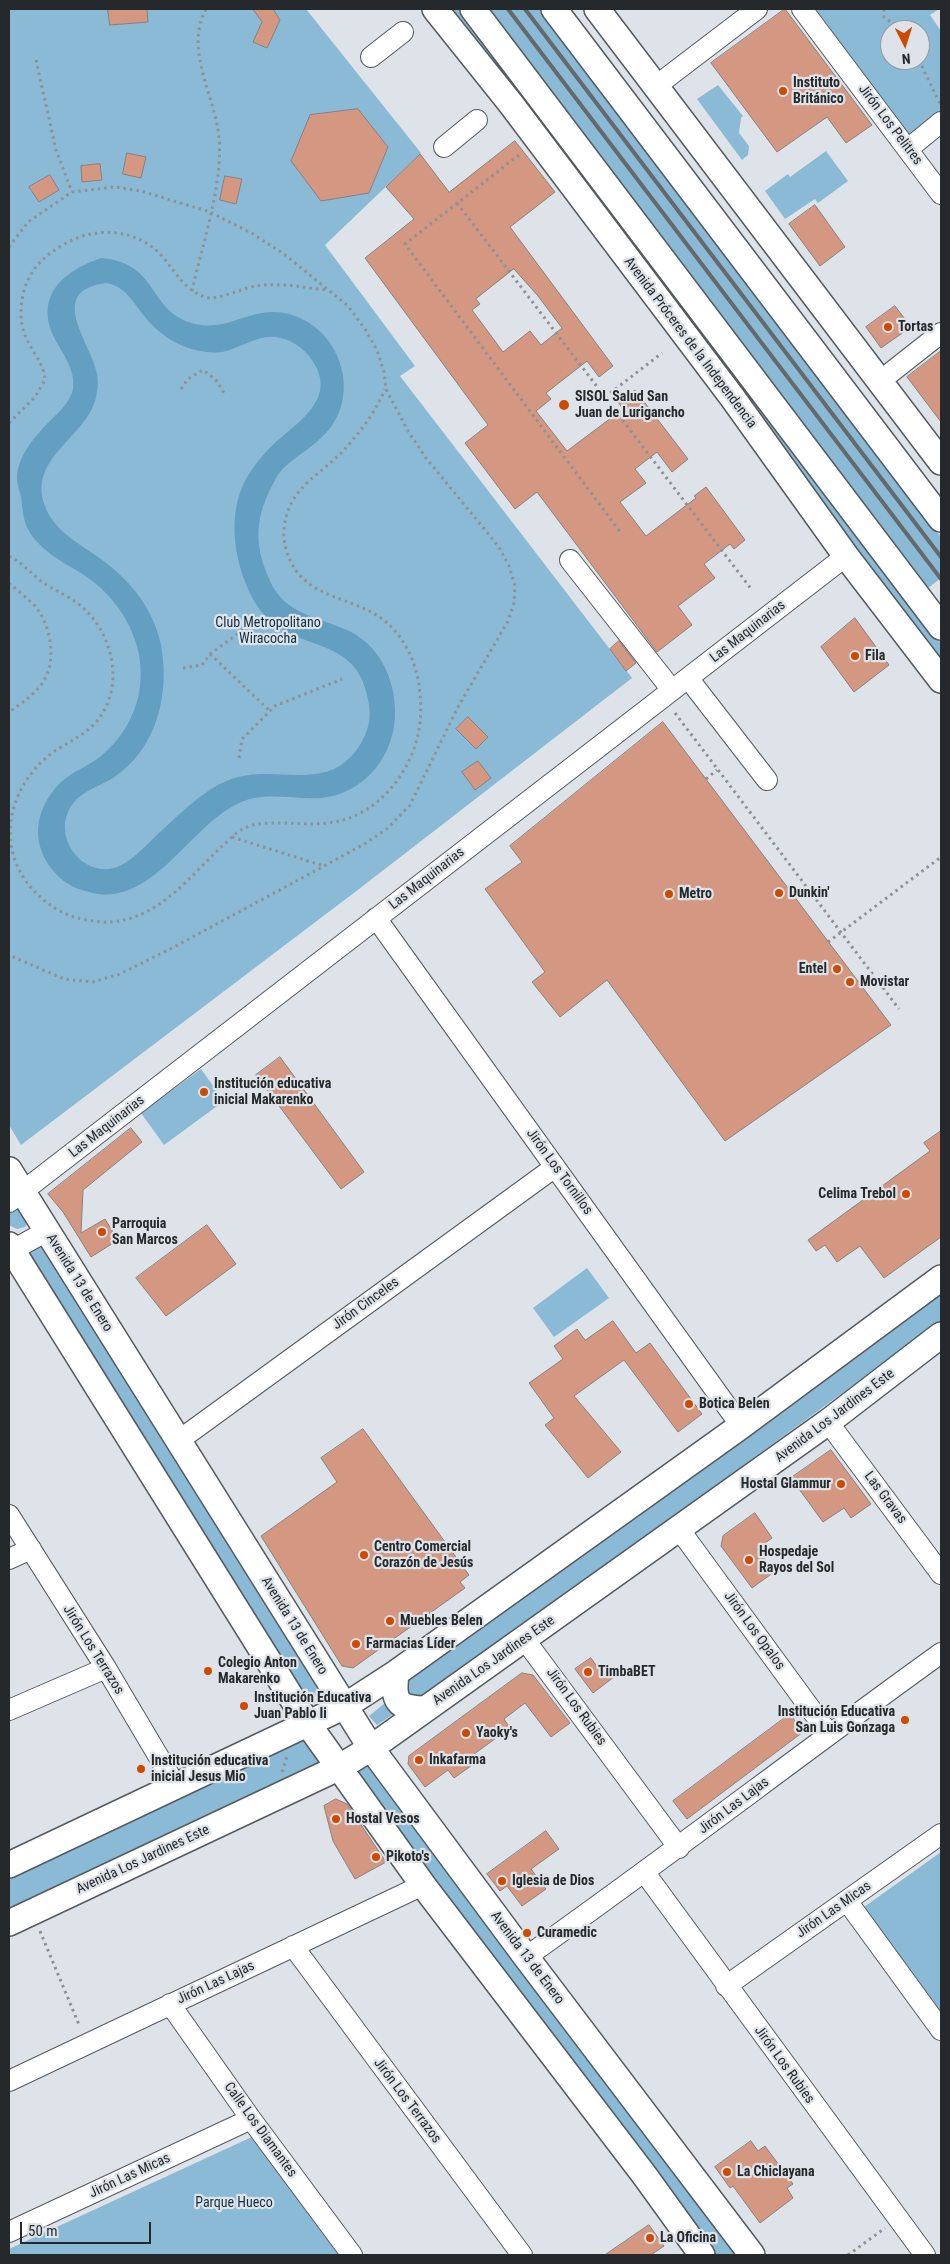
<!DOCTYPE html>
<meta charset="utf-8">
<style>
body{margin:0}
#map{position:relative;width:950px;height:2264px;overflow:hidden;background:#dde3e8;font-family:"Roboto Condensed",sans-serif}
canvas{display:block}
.frame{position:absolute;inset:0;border:10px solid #26292b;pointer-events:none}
.north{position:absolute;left:880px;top:20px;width:50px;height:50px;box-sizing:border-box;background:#dde3e8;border:1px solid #94999c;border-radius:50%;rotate:175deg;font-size:14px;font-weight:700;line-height:20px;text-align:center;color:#26292b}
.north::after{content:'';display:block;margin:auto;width:18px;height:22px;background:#cf4a01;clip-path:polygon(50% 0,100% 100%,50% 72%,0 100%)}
.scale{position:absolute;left:20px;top:2222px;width:131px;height:22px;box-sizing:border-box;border:2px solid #26292b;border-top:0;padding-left:6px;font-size:15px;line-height:18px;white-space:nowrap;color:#26292b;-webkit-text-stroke:4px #dde3e8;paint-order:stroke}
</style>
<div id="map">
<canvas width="950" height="2264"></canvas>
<div class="frame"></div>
<div class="north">N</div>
<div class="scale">50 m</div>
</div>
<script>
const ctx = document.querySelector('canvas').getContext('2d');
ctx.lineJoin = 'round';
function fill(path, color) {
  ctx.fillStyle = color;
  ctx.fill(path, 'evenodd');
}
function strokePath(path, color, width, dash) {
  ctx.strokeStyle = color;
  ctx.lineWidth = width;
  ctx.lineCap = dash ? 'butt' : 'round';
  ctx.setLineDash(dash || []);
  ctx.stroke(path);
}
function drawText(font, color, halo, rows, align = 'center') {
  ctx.font = font + ' "Roboto Condensed",sans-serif';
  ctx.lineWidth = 4.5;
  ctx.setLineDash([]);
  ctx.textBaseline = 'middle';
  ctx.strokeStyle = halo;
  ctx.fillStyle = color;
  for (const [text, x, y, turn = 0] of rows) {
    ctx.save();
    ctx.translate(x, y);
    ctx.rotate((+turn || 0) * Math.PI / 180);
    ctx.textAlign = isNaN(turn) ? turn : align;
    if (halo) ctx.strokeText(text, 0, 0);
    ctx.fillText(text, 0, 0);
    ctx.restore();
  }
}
const green = new Path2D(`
 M9,9H306L421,153L325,245L415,366L400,376L632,678L359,889L21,1145L9,1125Z
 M442,9H462L941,643V662Z
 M485,9H542L941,537V578L923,592Z
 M812,9H939L930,15L941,31V111L909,136ZM890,30H920V60H890Z
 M718,85L743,116L741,118L739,133L749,146L748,155L742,160L697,99Z
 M826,151L848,181L818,203L815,199L785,219L765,191L788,174L790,177Z
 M201,1069L224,1101L164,1145L141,1113Z
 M17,1204L29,1221L25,1227L17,1229L9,1225V1208Z
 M41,1243L323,1692L306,1702L27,1253Z
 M587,1268L609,1298L554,1337L533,1308Z
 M941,1294V1321L422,1700L408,1698L406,1681L771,1420Z
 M385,1703H388L395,1713L377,1725L369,1716Z
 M306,1739L321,1763L9,1911V1880Z
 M370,1763L736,2255H711L443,1893L355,1769Z
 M941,1852V2012L864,1907Z
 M254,2136L340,2255H9V2249Z`);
const water = new Path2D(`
 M102,258C160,264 147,310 192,323C229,335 254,301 295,316C339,332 359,388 331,427C319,443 302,452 287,465C279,471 275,480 271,488C254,521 255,548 270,581C285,615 319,617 349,631C379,645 395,679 395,711C396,754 365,794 321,798C292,800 262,790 235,805C189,829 151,906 93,893C80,890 68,886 58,876C29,847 33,810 61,782C73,771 89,766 101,756C135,728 149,684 136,643C127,614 108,591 84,575C63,562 36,549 26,525C23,517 22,505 21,496C19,490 17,484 17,477C18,455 36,435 51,420C60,411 70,402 73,389C76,369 61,352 53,335C35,294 66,269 102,258ZM107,283C127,288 132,301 145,317C157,332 176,346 196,350C203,352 214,353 222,352C242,348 260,332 281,338C295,341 308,352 315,365C335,400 297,423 275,443C263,454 250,470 243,485C232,510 233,538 239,563C244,582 253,604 267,618C301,651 355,638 367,695C370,706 371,719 367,730C361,747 350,761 334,769C301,783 264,766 229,780C203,790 180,814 159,833C145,846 129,866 109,869C78,872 54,835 70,808C79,792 98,787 113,778C157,749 170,694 161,645C152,602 123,573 88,550C71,539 52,526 45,506C26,455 93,436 97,391C98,388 98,377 97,374C92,344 44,290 107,283Z`);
const building = new Path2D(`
 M108,9H147L148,22L110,25Z
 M253,9H273L280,20L267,48L253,42L262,22Z
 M785,9L872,125L846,143L827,117L777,152L711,63Z
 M358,109L388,147L369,193L321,201L291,161L310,115Z
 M515,141L555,192L510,227L613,366L599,377L587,361L546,393L551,399L536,411L567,451L623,409L618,402L635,390L688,459L672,472L657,452L635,469L646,483L620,502L646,536L696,498L694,496L706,487L745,540L734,549L730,544L704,564L715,578L678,606L692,625L657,652L537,492L515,509L465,443L488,425L365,258L414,219L386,187L420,154L449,192ZM514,269L538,296L562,328L541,345L530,331L503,352L472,310L480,304L476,299Z
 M127,153L146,157L141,178L123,174Z
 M100,164L102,180L82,182L81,166Z
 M50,175L59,190L39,202L29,187Z
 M225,176L242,179L236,204L220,200Z
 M815,205L845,247L820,266L789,224Z
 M895,306L911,327L881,348L866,327Z
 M941,351V422L907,377Z
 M855,618L889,665L854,692L821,647Z
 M619,641L636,663L626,671L610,649Z
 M468,717L488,737L476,749L456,729Z
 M663,722L891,1025L725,1141L607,980L560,1017L532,982L545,972L485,889L522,862L510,846Z
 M478,761L491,778L475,790L462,772Z
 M280,1057L364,1172L341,1189L256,1075Z
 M131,1128L142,1142L83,1190L81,1233L105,1219L118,1240L91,1257L63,1212L48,1194Z
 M941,1131V1237L884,1278L860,1246L837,1262L825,1245L816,1251L808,1240L930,1151L924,1143Z
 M207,1225L236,1264L166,1316L136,1278Z
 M613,1321L636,1353L650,1343L702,1414L678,1432L624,1360L574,1396L621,1452L588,1478L545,1425L554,1418L529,1383L563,1359L554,1346L577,1329L585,1340Z
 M363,1429L469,1575L460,1582L465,1588L353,1668L342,1666L261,1536L337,1482L321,1458Z
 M831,1450L871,1504L851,1518L844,1508L823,1522L791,1478Z
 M755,1513L772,1538L757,1549L774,1572L752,1588L721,1546L723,1536Z
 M591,1658L598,1668L604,1663L614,1677L593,1693L575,1669Z
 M522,1673L533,1675L570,1723L551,1737L525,1703L504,1719L510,1728L470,1757L475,1763L454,1778L448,1770L425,1787L408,1764L409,1756Z
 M790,1714L803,1732L687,1819L673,1801Z
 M336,1799L347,1804L386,1862L355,1879L333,1841L324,1806Z
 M546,1831L559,1849L531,1869L546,1889L522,1906L507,1886L500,1891L487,1874Z
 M751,2141L758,2151L765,2146L793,2184L787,2188L793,2198L760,2223L733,2186L730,2188L715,2167Z
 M649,2225L664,2246L651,2255H605Z`);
const path = new Path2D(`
 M884,9V17L901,30
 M36,60L56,150L72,192
 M919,60L940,104
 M519,155L405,244L621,533
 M457,203L752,590
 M9,247L28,222L72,192L115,187L141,191L210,212L253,234L284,254L348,306L365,329L377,350L384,372L386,389L408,431L426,458L499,547L509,566L515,586L514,603L508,621L458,707L410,805L388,828L366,843L324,866L174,947L120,974L93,982L64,979L9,955
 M192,291C202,245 226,176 218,130C212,91 185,48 206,9
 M181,389L188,379L203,370L216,380L224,393
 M605,397L662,353
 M9,423L35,397L45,380C44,357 21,345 21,314C21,286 32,265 55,250C88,226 133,225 162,256C176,272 184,290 205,297C218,301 242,288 256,286C280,282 304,288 328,290
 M9,556C22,563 30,572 41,581C53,590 69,596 81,606C114,634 125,687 97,721C86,734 72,740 58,749C22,772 0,818 15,860C23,882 38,898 58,910C72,918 88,921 104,922C154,923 187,880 220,848C227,842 233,835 241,830C252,823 267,823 280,823C296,823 311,825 327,823C367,819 397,790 412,754C420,734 422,715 420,694C418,667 407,640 386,622C357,597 309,600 291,562C286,552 283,541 284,529C288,490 314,479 339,455C356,438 376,412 385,389
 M9,583C17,590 27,598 35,606C43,615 48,629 50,641C55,679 38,692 9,712
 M210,654L270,711
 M183,668L202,665L210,654L250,625
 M675,713L899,1009
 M239,758L242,739L275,706L342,679
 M706,779L717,770
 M232,837L324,866
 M828,942L941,857
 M282,1772L287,1756
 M40,1931L80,2027
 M848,2255L885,2228`);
const minor = new Path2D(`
 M802,9L941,194
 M371,57L403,32
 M656,86L757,9
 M444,147L477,120
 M908,149L941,122
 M880,381L941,333
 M570,560L672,690
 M688,678L767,780
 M376,918L741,1426
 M9,1202L846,556
 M9,1252L47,1231
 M828,1422L941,1574
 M178,1441L555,1167
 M9,1515L106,1668L176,1786
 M679,1529L829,1734
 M9,1559L31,1549
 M525,1640L679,1848
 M9,1710L106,1668
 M645,1873L925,2255
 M847,1901L941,2030
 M293,1946L522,2255
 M526,1957C666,1858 802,1753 941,1653
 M726,1986L941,1834
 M170,2004L251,2119L352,2255
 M9,2081L423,1885
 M9,2232L251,2119`);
const major = new Path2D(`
 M435,9L511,104L732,397L846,556L941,680
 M473,9L941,627
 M554,9L941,519
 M597,9L941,462
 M9,1170L371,1748L526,1957L752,2255
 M9,1245L308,1724L423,1885L645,2176L702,2255
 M396,1673C393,1701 396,1708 425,1709
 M9,1865L345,1706L396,1673L741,1426L941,1278
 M9,1923L340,1767L371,1748L828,1422L941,1335`);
const rail = new Path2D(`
 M508,9L941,579
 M525,9L941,557`);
const markers = [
 [783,91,5,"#cf4a01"],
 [888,327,5,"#cf4a01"],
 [564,405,6,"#cf4a01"],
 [855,656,5,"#cf4a01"],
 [779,893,5,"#cf4a01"],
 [669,894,5,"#cf4a01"],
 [837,969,5,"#cf4a01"],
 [850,982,5,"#cf4a01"],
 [204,1092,5,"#cf4a01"],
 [906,1194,5,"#cf4a01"],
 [102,1232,5,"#cf4a01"],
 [689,1404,5,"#cf4a01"],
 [841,1484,5,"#cf4a01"],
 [364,1555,5,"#cf4a01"],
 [749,1560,5,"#cf4a01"],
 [390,1621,5,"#cf4a01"],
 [356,1644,5,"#cf4a01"],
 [208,1671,5,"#cf4a01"],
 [588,1672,5,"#cf4a01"],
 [244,1706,5,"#cf4a01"],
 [905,1720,5,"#cf4a01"],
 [466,1733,5,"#cf4a01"],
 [419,1760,5,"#cf4a01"],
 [141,1769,5,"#cf4a01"],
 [336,1819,5,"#cf4a01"],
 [376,1857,5,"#cf4a01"],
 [502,1881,5,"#cf4a01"],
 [527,1933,5,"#cf4a01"],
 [727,2172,5,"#cf4a01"],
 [650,2238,5,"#cf4a01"]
];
const poiNames = [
 ["Instituto",793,83],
 ["Británico",793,99],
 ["Tortas",898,327],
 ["SISOL Salud San",575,397],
 ["Juan de Lurigancho",575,413],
 ["Fila",865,656],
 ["Dunkin'",789,893],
 ["Metro",679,894],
 ["Entel",827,969,"right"],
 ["Movistar",860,982],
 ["Institución educativa",214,1084],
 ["inicial Makarenko",214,1100],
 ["Celima Trebol",896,1194,"right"],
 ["Parroquia",112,1224],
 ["San Marcos",112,1240],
 ["Botica Belen",699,1404],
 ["Hostal Glammur",831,1484,"right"],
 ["Centro Comercial",374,1547],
 ["Corazón de Jesús",374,1563],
 ["Hospedaje",759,1552],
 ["Rayos del Sol",759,1568],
 ["Muebles Belen",400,1621],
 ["Farmacias Líder",366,1644],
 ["Colegio Anton",218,1663],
 ["Makarenko",218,1679],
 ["TimbaBET",598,1672],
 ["Institución Educativa",254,1698],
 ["Juan Pablo Ii",254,1714],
 ["Institución Educativa",895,1712,"right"],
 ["San Luis Gonzaga",895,1728,"right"],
 ["Yaoky's",476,1733],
 ["Inkafarma",429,1760],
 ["Institución educativa",151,1761],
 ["inicial Jesus Mio",151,1777],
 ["Hostal Vesos",346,1819],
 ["Pikoto's",386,1857],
 ["Iglesia de Dios",512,1881],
 ["Curamedic",537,1933],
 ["La Chiclayana",737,2172],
 ["La Oficina",660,2238]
];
const streetNames = [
 ["Jirón Los Pelitres",890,125,53],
 ["Avenida Próceres de la Independencia",690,343,53],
 ["Las Maquinarias",748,632,-38],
 ["Las Maquinarias",427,879,-38],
 ["Las Maquinarias",107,1127,-38],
 ["Jirón Los Tornillos",559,1172,54],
 ["Avenida 13 de Enero",79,1283,58],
 ["Jirón Cinceles",366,1304,-36],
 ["Avenida Los Jardines Este",835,1416,-37],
 ["Las Gravas",885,1498,53],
 ["Avenida 13 de Enero",294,1626,58],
 ["Jirón Los Opalos",754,1631,54],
 ["Jirón Los Terrazos",93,1650,58],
 ["Avenida Los Jardines Este",494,1661,-35],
 ["Jirón Los Rubies",576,1707,54],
 ["Jirón Las Lajas",734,1806,-37],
 ["Avenida Los Jardines Este",143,1860,-25],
 ["Jirón Las Micas",834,1910,-35],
 ["Avenida 13 de Enero",527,1958,53],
 ["Jirón Las Lajas",216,1983,-25],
 ["Jirón Los Rubies",784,2065,54],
 ["Jirón Los Terrazos",407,2101,53],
 ["Calle Los Diamantes",260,2130,54],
 ["Jirón Las Micas",130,2176,-25]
];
const parkNames = [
 ["Club Metropolitano",268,623],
 ["Wiracocha",268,639],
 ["Parque Hueco",234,2203]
];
fill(green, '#8bbad6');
fill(water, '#639fc1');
fill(building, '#d49781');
strokePath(building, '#88817f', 1);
strokePath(minor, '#545a5e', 22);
strokePath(major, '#545a5e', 28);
strokePath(path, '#8e9296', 3, [2.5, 4]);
strokePath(minor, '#fff', 20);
strokePath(major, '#fff', 25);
strokePath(rail, '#65696c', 4);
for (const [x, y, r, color] of markers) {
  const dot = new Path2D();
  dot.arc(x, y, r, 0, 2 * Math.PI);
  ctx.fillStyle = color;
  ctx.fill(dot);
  strokePath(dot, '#dde3e8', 2);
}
drawText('bold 14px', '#26292b', '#dde3e8', poiNames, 'left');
drawText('14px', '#26292b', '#dde3e8', streetNames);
drawText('14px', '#112e3d', '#dde3e8', parkNames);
</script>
